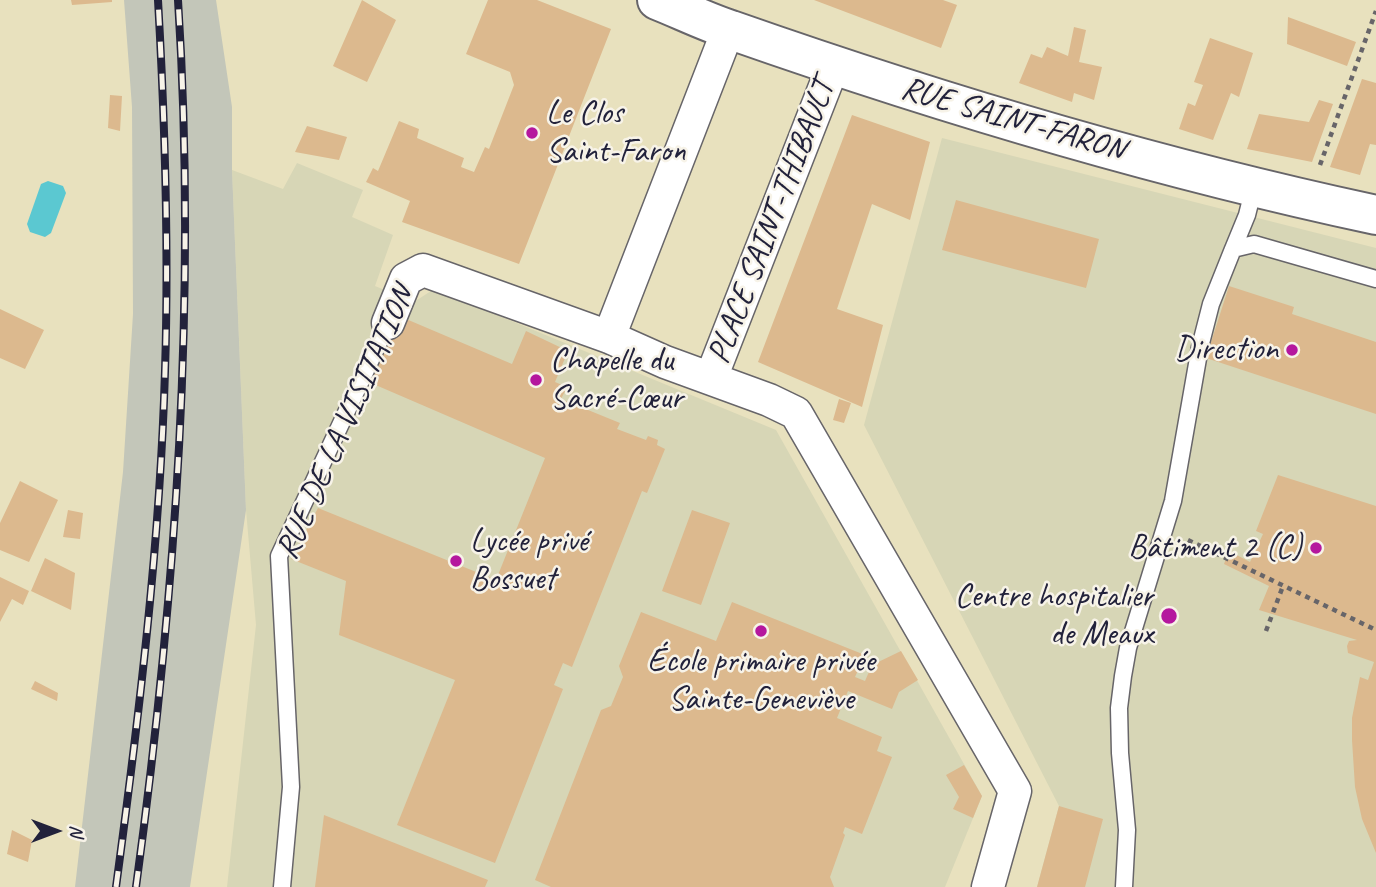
<!DOCTYPE html>
<meta charset="utf-8">
<style>
body{margin:0}
#map{position:relative;width:1376px;height:887px;overflow:hidden;background:#e8e1be;font-family:Caveat,sans-serif}
canvas{display:block}
.north{position:absolute;left:21px;top:796px;width:70px;height:70px;-webkit-text-stroke:5px #f7f3e8;paint-order:stroke;rotate:90deg;font-size:19px;font-weight:700;line-height:28px;text-align:center;color:#22223b}
.north::after{content:'';display:block;margin:auto;width:24px;height:32px;background:#22223b;clip-path:polygon(50% 0,100% 100%,50% 72%,0 100%)}
</style>
<div id="map">
<canvas width="1376" height="887"></canvas>
<div class="north">N</div>
</div>
<script>
const ctx = document.querySelector('canvas').getContext('2d');
ctx.lineJoin = 'round';
function fill(path, color) {
  ctx.fillStyle = color;
  ctx.fill(path, 'evenodd');
}
function strokePath(path, color, width, dash) {
  ctx.strokeStyle = color;
  ctx.lineWidth = width;
  ctx.lineCap = dash ? 'butt' : 'round';
  ctx.setLineDash(dash || []);
  ctx.stroke(path);
}
function drawText(font, color, halo, rows, align = 'center') {
  ctx.font = font + ' Caveat,sans-serif';
  ctx.lineWidth = 5;
  ctx.setLineDash([]);
  ctx.textBaseline = 'middle';
  ctx.strokeStyle = halo;
  ctx.fillStyle = color;
  for (const [text, x, y, turn = 0] of rows) {
    ctx.save();
    ctx.translate(x, y);
    ctx.rotate((+turn || 0) * Math.PI / 180);
    ctx.textAlign = isNaN(turn) ? turn : align;
    if (halo) ctx.strokeText(text, 0, 0);
    ctx.fillText(text, 0, 0);
    ctx.restore();
  }
}
const built = new Path2D(`
 M942,138L1376,248V887H1037L1059,806L864,425Z
 M297,163L363,190L352,217L393,235L375,286L414,302L434,289L776,430L982,796L945,887H227L256,625L246,510L232,170L283,189Z`);
const industrial = new Path2D(`
 M124,0H216L232,107V170L246,510L190,887H75L123,472L133,314L132,107Z`);
const water = new Path2D(`
 M48,181L63,186L66,193L51,233L45,237L30,232L27,224L41,184Z`);
const building = new Path2D(`
 M71,0H112V2L72,5Z
 M362,0L396,20L367,82L333,66Z
 M488,0H537L611,29L519,264L402,222L410,201L366,182L373,168L378,171L399,121L419,129L417,138L464,158L461,167L474,172L485,147L489,149L514,85L510,72L466,54Z
 M814,0H943L957,5L941,48Z
 M1288,17L1356,42L1347,66L1287,44Z
 M1074,27L1086,30L1079,62L1102,67L1094,100L1074,93L1072,102L1019,83L1031,54L1042,58L1047,47L1068,56Z
 M1210,38L1253,53L1239,97L1231,93L1213,140L1179,129L1188,103L1195,106L1203,85L1194,82Z
 M1362,79L1376,83V145L1370,144L1360,175L1330,167Z
 M110,95L122,96L120,131L108,128Z
 M1319,100L1333,104L1312,162L1247,149L1259,114L1309,122Z
 M852,115L930,142L910,220L872,204L837,309L883,325L862,407L758,362Z
 M307,126L347,137L339,160L295,152Z
 M956,200L1099,239L1086,288L942,250Z
 M1229,286L1294,307L1292,314L1376,342V414L1206,358Z
 M0,309L44,330L25,369L0,358Z
 M399,316L512,364L526,331L568,351L555,382L567,387L561,399L620,423L617,429L646,440L648,436L658,440L657,445L665,449L647,493L642,491L572,667L563,663L554,685L563,689L495,863L397,825L455,680L339,635L346,581L291,559L318,508L496,580L545,458L371,383Z
 M839,399L851,403L844,423L833,420Z
 M1278,475L1376,506V853L1362,819L1355,787L1352,740V718L1360,677L1368,680L1374,662L1348,653L1347,646L1349,641L1357,640L1259,610L1269,586L1224,564L1229,551L1250,562L1263,534L1256,531Z
 M20,481L58,500L29,562L0,550V523Z
 M68,510L83,513L80,539L63,537Z
 M692,510L730,523L701,605L662,591Z
 M45,558L75,573L71,610L31,591Z
 M0,577L29,591L23,605L12,599L0,622Z
 M732,602L865,655L855,677L865,681L872,665L901,651L918,680L899,692L892,709L848,691L837,718L882,737L877,751L892,757L862,834L845,827L843,833L845,835L830,877L834,887H551L535,880L601,710L611,706L623,677L619,666L641,612L716,641Z
 M35,681L58,693L57,701L31,689Z
 M964,765L982,796L973,818L953,809L959,797L946,775Z
 M1059,806L1103,819L1085,887H1037Z
 M324,815L488,880L485,887H315Z
 M12,830L32,840L28,862L7,854Z`);
const path = new Path2D(`
 M1320,165L1376,11
 M1188,540L1376,630
 M1266,631L1283,586`);
const service = new Path2D(`
 M1233,249L1247,215L1254,187
 M282,887L291,787L279,556L388,323
 M1124,887L1127,830L1120,753L1119,708L1123,676L1128,648L1173,501L1200,347L1211,304L1233,249L1254,244L1376,279`);
const minor = new Path2D(`
 M388,323L406,279L423,270L609,337L665,362L769,400L796,413L1015,791L988,887
 M609,337L728,30
 M711,378L833,66`);
const tertiary = new Path2D(`
 M657,0C682,10 706,22 731,30C942,104 1157,168 1376,215`);
const rail = new Path2D(`
 M116,887C139,716 160,543 165,371C169,247 165,123 158,0
 M136,887C176,593 197,297 178,0`);
const markers = [
 [532,133,7,"#b5179e"],
 [1292,350,7,"#b5179e"],
 [536,380,7,"#b5179e"],
 [1316,548,7,"#b5179e"],
 [456,561,7,"#b5179e"],
 [1169,616,9,"#b5179e"],
 [761,631,7,"#b5179e"]
];
const poiNames = [
 ["Le Clos",546,114],
 ["Saint-Faron",546,152],
 ["Direction",1278,350,"right"],
 ["Chapelle du",550,361],
 ["Sacré-Cœur",550,399],
 ["Lycée privé",470,542],
 ["Bossuet",470,580],
 ["Bâtiment 2 (C)",1302,548,"right"],
 ["Centre hospitalier",1153,597,"right"],
 ["de Meaux",1153,635,"right"],
 ["École primaire privée",761,662,"center"],
 ["Sainte-Geneviève",761,700,"center"]
];
const streetNames = [
 ["RUE SAINT-FARON",1013,120,16],
 ["PLACE SAINT-THIBAULT",772,222,-69],
 ["RUE DE LA VISITATION",346,423,-66]
];
fill(built, '#d7d6b6');
fill(industrial, '#c3c6b9');
fill(water, '#5bc8d1');
fill(building, '#dcb98e');
strokePath(service, '#676569', 19);
strokePath(minor, '#676569', 35);
strokePath(tertiary, '#676569', 42);
strokePath(path, '#676569', 4.5, [5, 5]);
strokePath(service, '#fff', 16);
strokePath(minor, '#fff', 32);
strokePath(tertiary, '#fff', 38);
strokePath(rail, '#22223b', 8);
strokePath(rail, '#f7f3e8', 5, [16]);
for (const [x, y, r, color] of markers) {
  const dot = new Path2D();
  dot.arc(x, y, r, 0, 2 * Math.PI);
  ctx.fillStyle = color;
  ctx.fill(dot);
  strokePath(dot, '#f7f3e8', 2.5);
}
drawText('33px', '#22223b', '#f7f3e8', poiNames, 'left');
drawText('33px', '#22223b', '#f7f3e8', streetNames);
</script>
